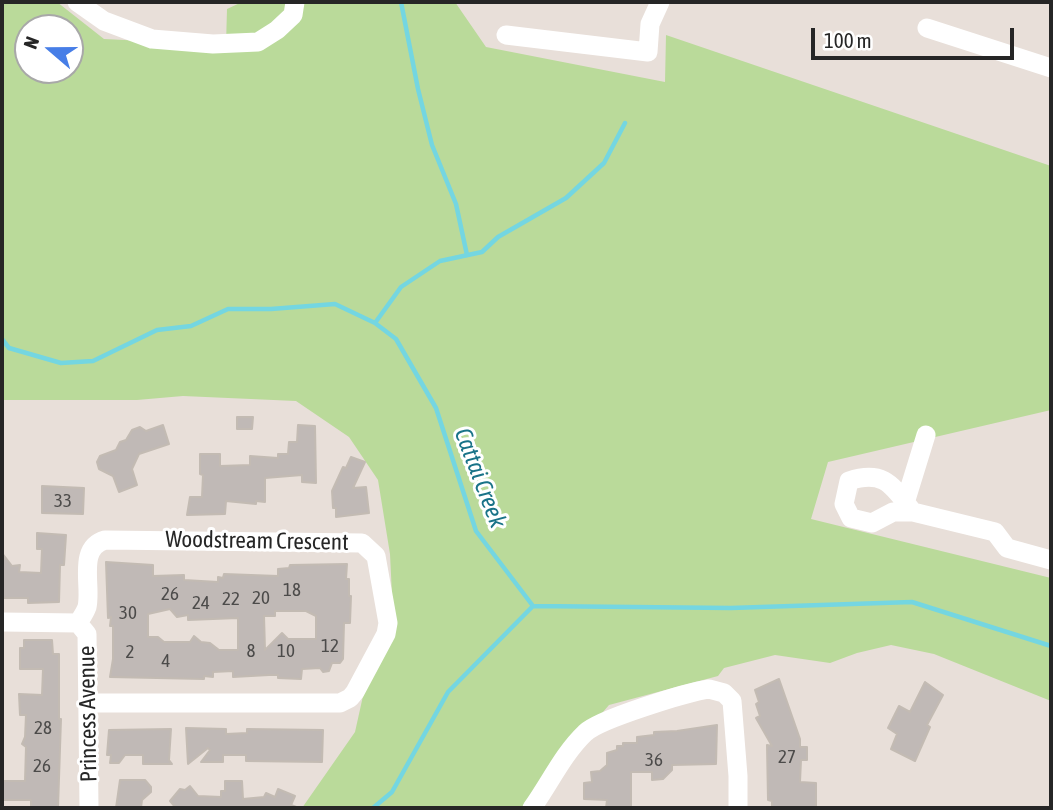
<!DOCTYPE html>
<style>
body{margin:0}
#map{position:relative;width:1053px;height:810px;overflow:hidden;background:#e8dfd9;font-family:"Asap Condensed",sans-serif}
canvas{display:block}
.frame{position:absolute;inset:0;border:4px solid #262626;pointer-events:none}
.north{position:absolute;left:14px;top:14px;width:70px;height:70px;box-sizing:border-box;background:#fff;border:2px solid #a8a8a8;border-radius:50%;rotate:290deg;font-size:19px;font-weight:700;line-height:28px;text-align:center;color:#262626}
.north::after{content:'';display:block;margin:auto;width:24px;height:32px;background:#477ee7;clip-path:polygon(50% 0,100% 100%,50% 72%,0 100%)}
.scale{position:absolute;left:811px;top:28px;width:203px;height:32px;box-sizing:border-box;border:4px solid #262626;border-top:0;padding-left:9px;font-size:21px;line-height:24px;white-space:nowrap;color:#262626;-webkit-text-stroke:5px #fff;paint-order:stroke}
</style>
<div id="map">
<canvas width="1053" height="810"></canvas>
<div class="frame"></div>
<div class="north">N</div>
<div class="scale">100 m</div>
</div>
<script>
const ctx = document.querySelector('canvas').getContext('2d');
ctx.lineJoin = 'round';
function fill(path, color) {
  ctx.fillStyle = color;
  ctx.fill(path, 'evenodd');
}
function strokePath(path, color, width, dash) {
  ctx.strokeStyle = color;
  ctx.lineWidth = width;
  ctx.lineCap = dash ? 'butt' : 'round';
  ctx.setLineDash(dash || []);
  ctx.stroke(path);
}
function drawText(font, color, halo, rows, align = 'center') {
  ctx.font = font + ' "Asap Condensed",sans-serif';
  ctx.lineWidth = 6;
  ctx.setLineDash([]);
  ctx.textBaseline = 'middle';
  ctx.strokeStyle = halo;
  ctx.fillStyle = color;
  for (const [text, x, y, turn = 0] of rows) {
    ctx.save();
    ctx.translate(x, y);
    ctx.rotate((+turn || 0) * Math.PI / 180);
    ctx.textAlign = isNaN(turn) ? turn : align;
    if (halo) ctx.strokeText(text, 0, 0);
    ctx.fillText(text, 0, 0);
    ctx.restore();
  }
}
const green = new Path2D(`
 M2,2H57L104,39L226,45L227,9L242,2H455L486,47L665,82L666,35L1051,166V410L828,462L811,519L1051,578V701L934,654L891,645L857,653L830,663L775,655L724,668L718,676L609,705L521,808H302L355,732L363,696L394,636L390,554L378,480L349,437L296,401L183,396L137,400H3ZM28,28H70V70H28Z`);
const stream = new Path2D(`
 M401,2L418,89L432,145L456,204L467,255
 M375,323L401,287L440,261L482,252L498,237L566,198L604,163L625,123
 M2,339L9,348L61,363L93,361L157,330L191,326L228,309H271L335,304L375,323L396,339L436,408L476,531L533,606L731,608L912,602L1051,646
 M373,808L392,792L448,692L533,606`);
const building = new Path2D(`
 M237,417H253L252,429H237Z
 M163,425L169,444L139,454L132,469L137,485L119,492L113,476L99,469L97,462L100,456L116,450L120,442L126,440L132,430L140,427L146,431Z
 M298,425L315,426L316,483L302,482V475L265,478V502L256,501V504L226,501L225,514L187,515L190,497H202L203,475L200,474V454H220V466L250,465V456L278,458V454H288L289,442H297Z
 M351,457L365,462L353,488L366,487L369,513L336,517V508H333L332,491L343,467L346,468Z
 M42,486L84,488L83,514L42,513Z
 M37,533L66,535L64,565H60L59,602L28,603V598H2V553L12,566L20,565L19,572L41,573L42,549H37Z
 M106,562L153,565V576L184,575V580L218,582V577L223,578L224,574L278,576V569L289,568L290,565L347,564L346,579H349V596H351L350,623H344L343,659L340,663H332L329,671L323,672L320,668L302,669L301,679L278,678V675H269L233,677V671L213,672V677L204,676V679L110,677L113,659V626H110L111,617L108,618ZM170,609L177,617L188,615V620L238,618V650H219L210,643L201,642L194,636L190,642H164L158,637H148V614ZM275,611H306L316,616V639H288L282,633L265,650L264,616H275Z
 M24,640H52L53,654H59V719H61L58,808H31V800H2V781H25L26,747L22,744L25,737L26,715H20L19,694L42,695L43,669H20V648H24Z
 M779,679L800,739V747H807V760H801L800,782L816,783V808H772V801L768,800L767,745L772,746L756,718L760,716L756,704L759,702L755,690Z
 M925,682L943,695L927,725L930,727L915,761L891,749L897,734L888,728L899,706L910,712Z
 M717,725L716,764L672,765V770L663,779L652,780V772H631V808H606L607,800L584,799V783L592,782L591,772L600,771L607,765V753L617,750V746H623V743H637V737L654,735V732L677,731Z
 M186,728L226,729V734L247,733V729L323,730L322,762L246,761V755H223V762H201L210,750L208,748L188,764Z
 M171,729L169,760L172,764H143V755H125L119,763H110L111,755H107L109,730Z
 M120,780H145L151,787V792L142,800L141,808H116Z
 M225,781H242L243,799L264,797L266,793L275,797L278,789L295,796L291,805L299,808H176L170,801L180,789L185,790L190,786L198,796L221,797V791H225Z`);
const minor = new Path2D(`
 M77,2L104,21L152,39L213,44L258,42L277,30L293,15L295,2
 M927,28L1051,68
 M506,35L648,52L650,24L660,2
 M905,503L926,435
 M913,512C893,487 885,469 849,481L844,504L851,518L872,523L893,512H913L995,532L1007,548L1051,560
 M2,622L78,623
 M78,623C81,618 85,613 87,607C92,586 77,548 105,540L362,543L376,556L388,623L386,634L355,692L350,698L340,703H89
 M78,623L87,634L89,808
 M532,808C550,783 563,754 585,733C599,719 688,692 709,689L724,693L732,701L738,776V808`);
const numberNames = [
 ["33",63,501],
 ["18",292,590],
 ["26",170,594],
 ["20",261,598],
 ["22",231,599],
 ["24",201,603],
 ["30",128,613],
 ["12",330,646],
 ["8",251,651],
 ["10",286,651],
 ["2",130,652],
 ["4",166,661],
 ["28",43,728],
 ["27",787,757],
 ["36",654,760],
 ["26",42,766]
];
const streetNames = [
 ["Woodstream Crescent",257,541,1],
 ["Princess Avenue",88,714,-91]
];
const waterNames = [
 ["Cattai Creek",480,478,69]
];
fill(green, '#bada9a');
strokePath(stream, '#74d6e1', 4.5);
fill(building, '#c0b9b6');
strokePath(building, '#c3bbb3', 2);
strokePath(minor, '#fff', 19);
drawText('19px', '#4c4b4a', null, numberNames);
drawText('23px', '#262626', '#fff', streetNames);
drawText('italic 24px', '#197388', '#fff', waterNames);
</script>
